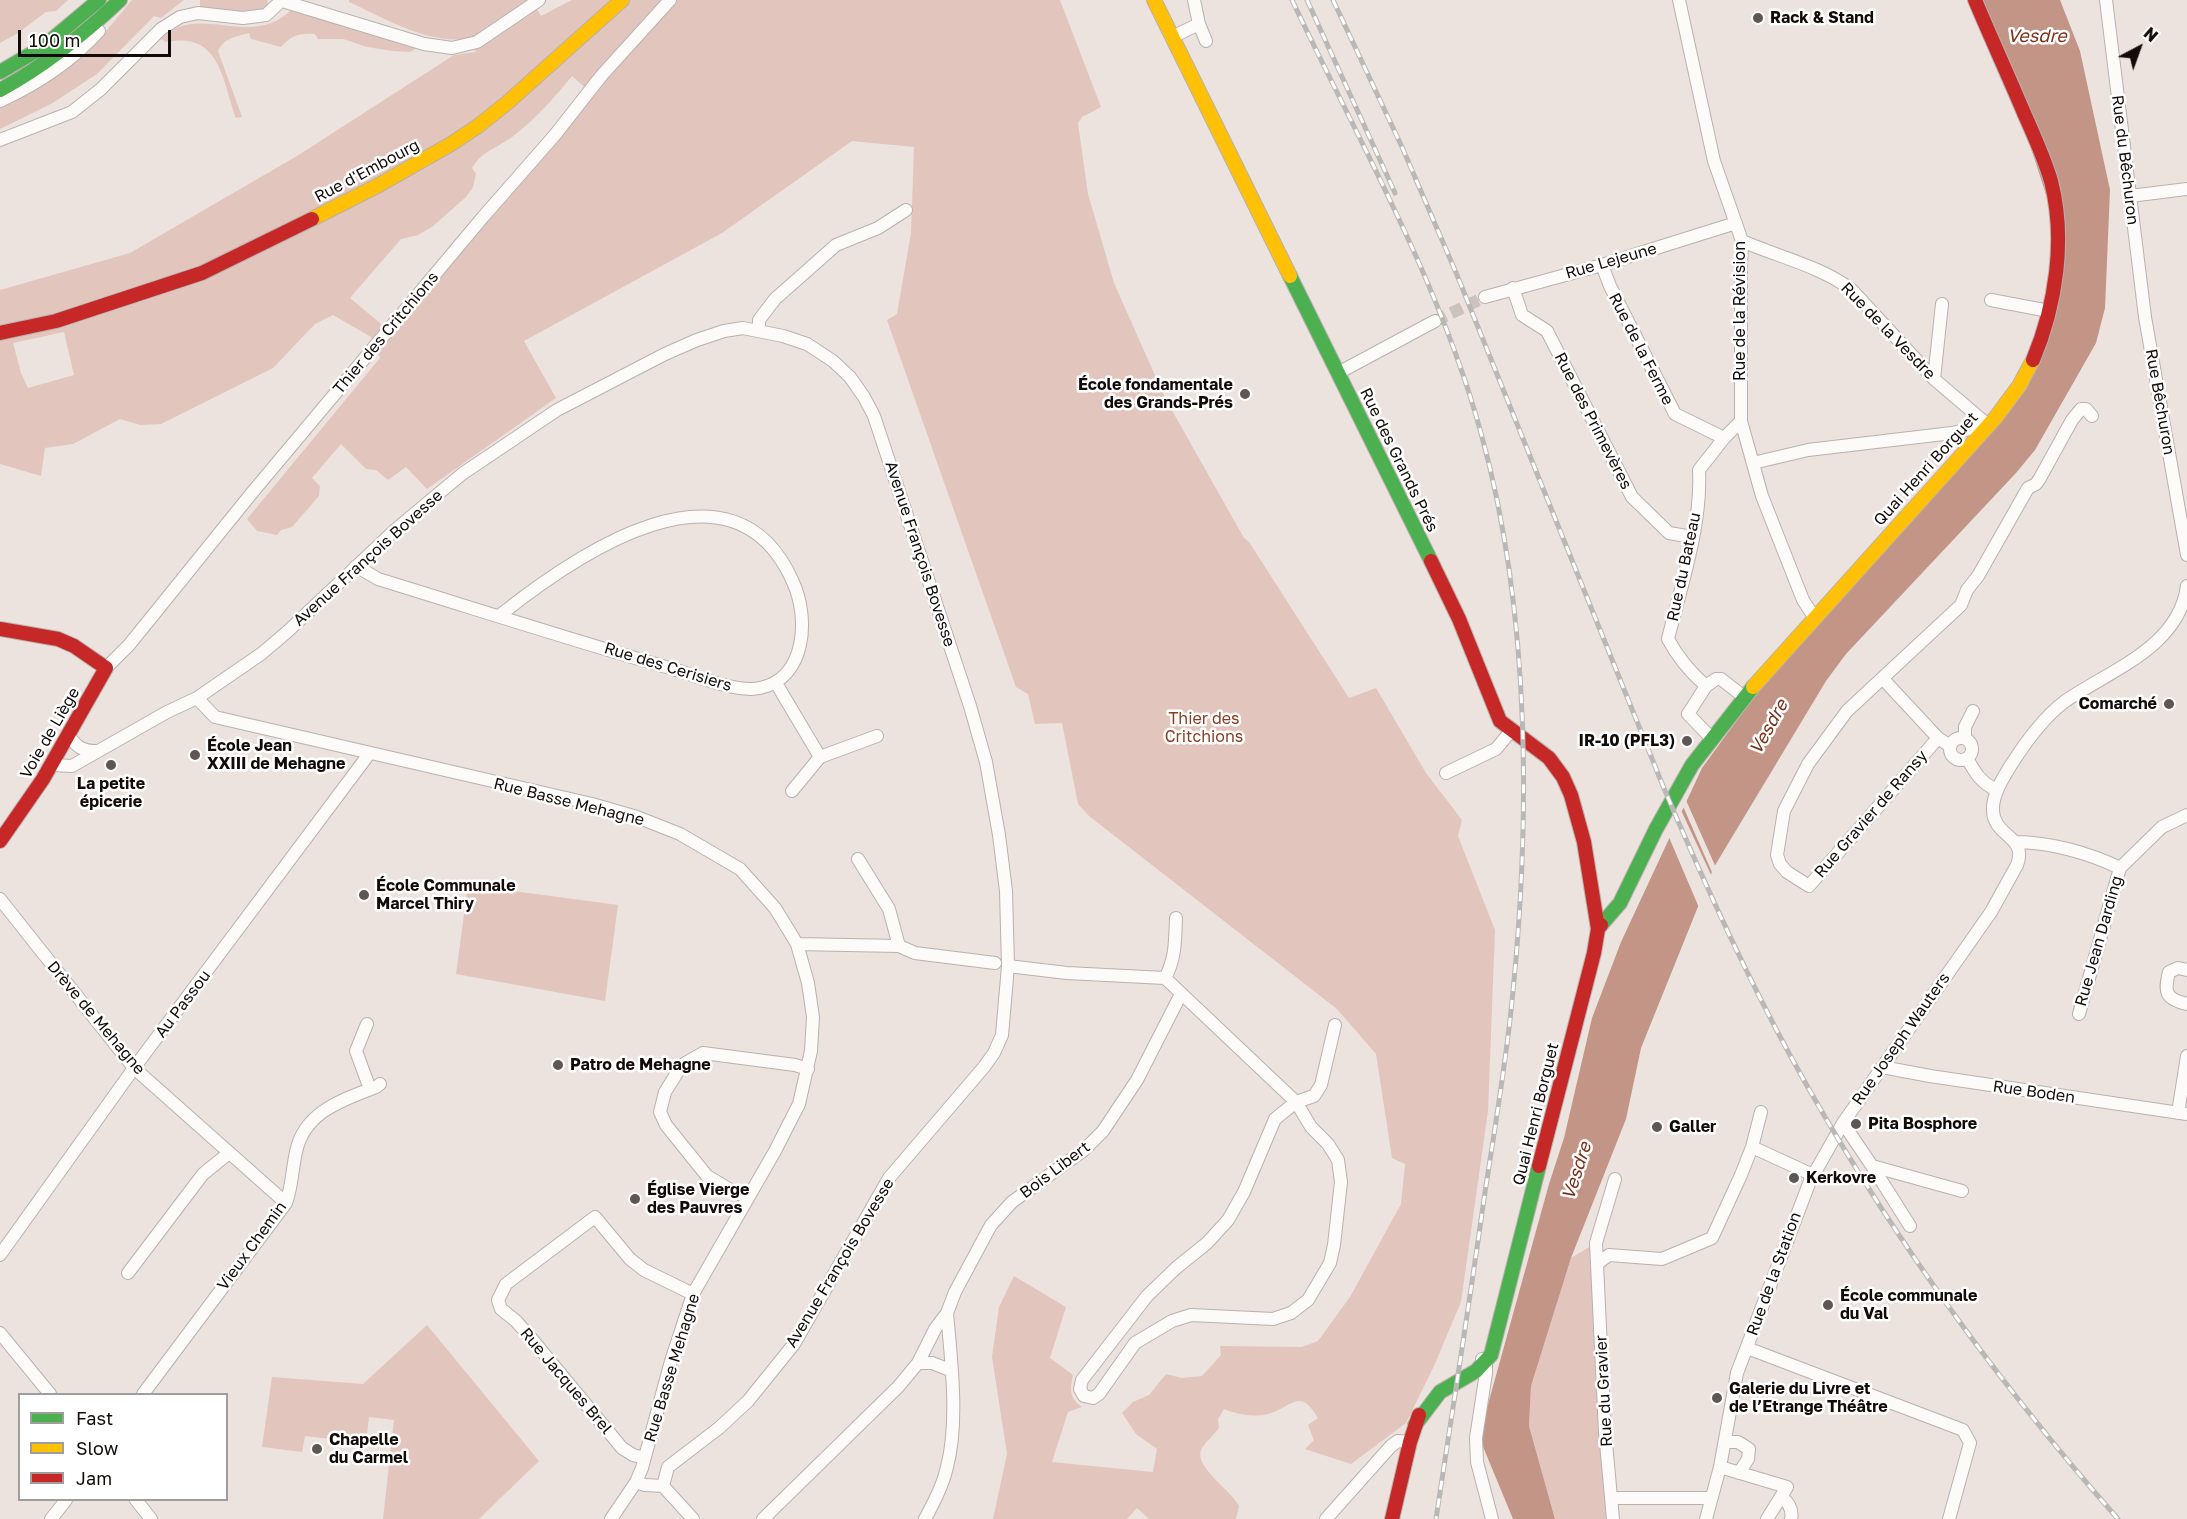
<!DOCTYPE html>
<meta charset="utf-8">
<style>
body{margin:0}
#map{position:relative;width:2187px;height:1519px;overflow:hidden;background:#ece2de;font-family:"Golos Text",sans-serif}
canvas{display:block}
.legend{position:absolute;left:18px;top:1393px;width:210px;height:108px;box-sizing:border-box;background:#fff;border:2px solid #a09d9d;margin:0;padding:8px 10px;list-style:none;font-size:18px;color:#120b09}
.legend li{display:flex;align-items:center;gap:12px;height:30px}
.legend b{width:30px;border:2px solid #a09d9d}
.north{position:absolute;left:2109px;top:18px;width:60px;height:60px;-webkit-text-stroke:4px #fff;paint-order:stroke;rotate:41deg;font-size:16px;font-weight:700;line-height:24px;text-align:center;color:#120b09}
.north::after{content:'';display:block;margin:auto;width:21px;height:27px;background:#120b09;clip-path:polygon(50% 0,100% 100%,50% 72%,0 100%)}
.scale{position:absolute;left:18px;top:30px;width:153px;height:27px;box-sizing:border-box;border:3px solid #120b09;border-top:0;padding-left:8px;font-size:18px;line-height:21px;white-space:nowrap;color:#120b09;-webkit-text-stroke:4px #fff;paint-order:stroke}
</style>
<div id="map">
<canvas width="2187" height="1519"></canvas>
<ul class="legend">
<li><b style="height:8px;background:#4caf50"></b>Fast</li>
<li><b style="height:8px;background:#ffc107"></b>Slow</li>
<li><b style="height:8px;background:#c62828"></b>Jam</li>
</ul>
<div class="north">N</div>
<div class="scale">100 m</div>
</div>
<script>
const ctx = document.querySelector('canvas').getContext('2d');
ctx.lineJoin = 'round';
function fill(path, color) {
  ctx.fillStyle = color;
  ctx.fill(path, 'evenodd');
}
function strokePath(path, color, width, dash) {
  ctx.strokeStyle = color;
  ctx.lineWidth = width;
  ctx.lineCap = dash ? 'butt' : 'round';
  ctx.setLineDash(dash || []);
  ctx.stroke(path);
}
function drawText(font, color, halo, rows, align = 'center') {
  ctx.font = font + ' "Golos Text",sans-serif';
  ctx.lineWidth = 5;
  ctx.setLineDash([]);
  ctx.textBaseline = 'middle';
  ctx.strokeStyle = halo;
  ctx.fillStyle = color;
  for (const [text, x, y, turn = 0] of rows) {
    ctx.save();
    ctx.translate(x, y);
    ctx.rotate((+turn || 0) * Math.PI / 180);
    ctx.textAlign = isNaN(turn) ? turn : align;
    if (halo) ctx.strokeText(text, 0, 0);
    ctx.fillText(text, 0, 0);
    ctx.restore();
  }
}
const green = new Path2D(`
 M0,0H68L56,11L46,12L18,33L0,43Z
 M132,0H184L161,18L154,16L97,74L51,104L0,129V107L74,63L97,42Z
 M200,0H267L268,3L267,9L257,14L200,8Z
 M349,0H531L541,16L572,0H1060L1101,107L1082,117L1078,123L1088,194L1114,283L1165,398L1244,538L1249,542L1349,698L1376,688L1426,773L1462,820L1458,836L1495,930L1488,1111L1461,1302L1434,1366L1406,1423L1351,1464L1305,1449L1314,1440L1308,1425L1318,1418C1300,1388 1294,1405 1271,1413C1255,1418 1239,1415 1224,1409L1218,1419L1219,1428C1214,1435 1205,1442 1201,1450C1194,1467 1232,1491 1239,1506L1236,1519H1149L1137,1508L1127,1519H993L1007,1454L992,1357L999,1307L1014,1276L1066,1307L1050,1358L1073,1375C1070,1390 1069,1398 1082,1407L1068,1412L1052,1462L1153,1472L1157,1449L1136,1434L1122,1413L1133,1402L1149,1395L1166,1374L1182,1378L1202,1376L1221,1355L1220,1346L1302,1347L1318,1341L1350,1297L1401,1204L1405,1164L1392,1158L1376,1054L1337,1009L1089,816L1078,804L1062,723L1035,724L1028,694L1016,687L887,320L897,314L911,233L914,147L852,141L722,233L524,341L556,398L427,489L406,467L388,480L376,470L366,469L341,444L312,478L320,486L319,496L292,527L281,530L277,535L257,531L247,519L380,358L371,337L333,315L315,324L273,368L161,424L140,425L120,419L73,444L45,448L41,476L0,464V290L130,253L297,156L454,55L476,52L465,39C425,43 384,18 349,2ZM572,76L593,95L392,333L350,298L401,239L418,235L432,227L466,197L473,187L476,174L472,168C482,151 497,148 512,137C536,119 554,98 572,76ZM64,332L74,375L28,388L21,373L13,343Z
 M293,8L417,48L410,52L393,51L367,47L343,39H318L315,34C299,33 292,35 281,47L251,39L249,33C235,37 225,37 218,51L242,117L236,118C222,79 220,31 166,42L161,39C198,0 252,52 293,8Z
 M468,885L618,905L605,1001L456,974Z
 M1596,1243L1613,1519H1555L1529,1426L1531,1386L1571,1258Z
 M427,1325L539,1461L479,1519H383L394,1420L369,1417L366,1443L305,1436L302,1452L262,1447L272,1377L363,1384Z`);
const water = new Path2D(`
 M1983,0H2060L2080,51L2110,190L2105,308L2096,343L2035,450L2016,473L1846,654L1826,681L1714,867L1641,1048L1626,1119L1571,1258L1531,1386L1529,1426L1555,1519H1513L1479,1437L1549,1184L1564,1138L1592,1018L1621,942L1702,768L1759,690L2027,388L2065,253Z`);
const pier = new Path2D(`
 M1685,798L1717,870L1714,877L1682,804Z
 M1680,808L1713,879L1700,910L1668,835Z`);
const streetTunnel = new Path2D(`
 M1435,321L1485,297`);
const street = new Path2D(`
 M279,0L424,44L452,48L477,42L539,0
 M1679,0L1714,161L1742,241L1741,265V421L1762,496L1803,600L1814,617
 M2106,0L2145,317L2187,555
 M1199,24L1206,41
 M1172,37L1199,24L1194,0
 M0,101C37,84 71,62 99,31
 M0,140L72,112L101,89L161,29L180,17L198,13L243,18L266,15L281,1
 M2130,196L2187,189
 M1742,241C1779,257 1820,266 1852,290L1934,379L1988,425
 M1602,265L1610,286L1675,414L1724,438
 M1513,288L1522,315L1547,331L1632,497L1669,533L1692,537
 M1485,297L1602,265L1736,223
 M1991,300L2049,311
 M759,330V320L775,299L836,245L878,228L906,210
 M1338,373L1435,321
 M1934,379L1942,304
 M1741,421L1724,438L1699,470C1702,525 1681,586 1668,639C1677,656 1691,673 1706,686L1716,679H1721L1744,697
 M1753,463L1808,450L1952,433L1988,425
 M356,566L378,579C476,609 574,641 673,669C697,676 736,693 760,688C807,678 809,617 793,582C733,445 574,556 499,616
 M106,668L129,645L251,494L483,217L554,136L602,75L670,0
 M1883,679L1938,738L1950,746
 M776,683L820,757
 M1706,686L1688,714L1712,739
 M197,698L215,717L592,804L637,817L680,834L740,869L775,908L797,944L808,983L813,1017L811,1051L799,1104L775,1151L693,1294L671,1361L642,1468L636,1482L611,1519
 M69,736C77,747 82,751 96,751
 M1950 749a11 11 0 1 1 22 0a11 11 0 1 1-22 0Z
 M1938,738L1809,886L1787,872L1780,864L1777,855L1784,811L1808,764L1847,711L1961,605L1967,590L1978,576L2028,488L2036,484L2040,478L2072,420L2081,409H2086L2092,416
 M1965,738V727L1973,711
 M1967,758C1975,773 1981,783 1997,790
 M52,765L72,766L167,712L197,698L261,654L287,632L395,530L462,474L557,410L665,354L697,340L724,331L743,328L783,336L807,344L833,361L850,377L864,397L874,416L970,706L986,762L999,835L1006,891L1008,966L1002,1035L994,1053L984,1067L889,1178L794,1344L748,1401L719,1428L668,1467L663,1486L645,1485L636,1482
 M1446,773L1496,749L1511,731
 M792,791L820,757L877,736
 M2015,842C2050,842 2089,853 2120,868L2162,827L2187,815
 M0,899L134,1068L286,1203
 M797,944L899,946L889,909L858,859
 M899,946L915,953L995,963
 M1008,966L1067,973L1165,978L1296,1102L1311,1127L1328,1144L1338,1160L1341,1182L1334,1245L1330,1263L1308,1300L1291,1313L1273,1319L1191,1315L1172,1321L1135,1343L1099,1394L1093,1398L1084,1396L1080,1389L1082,1380L1147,1296L1176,1268L1207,1243L1228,1220L1244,1192L1275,1119L1296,1102L1314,1096L1321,1085L1335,1025
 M2187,970L2178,968L2169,972C2164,992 2165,999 2187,1004
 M1165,978C1176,958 1175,940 1176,918
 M2079,1014L2120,868
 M367,1024L356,1051L370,1089
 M1882,1067L1930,1076L2187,1114
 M2178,1113L2187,1056
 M1843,1123L1872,1166L1962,1191
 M1752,1147L1813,1175
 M1872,1166L1910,1226
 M747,1197L734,1192L707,1176L666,1125L660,1112L665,1092L682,1065L703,1053L795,1065L808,1069
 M0,1255L134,1068L369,754
 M1598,1263L1609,1255L1662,1259L1712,1238L1741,1175L1752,1147L1761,1112
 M128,1273L203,1174L229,1153
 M0,1333L50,1394
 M1747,1348L1963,1430L1970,1443L1949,1519
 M1482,1359L1486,1364V1373L1476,1438L1477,1462L1492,1519
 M918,1363H932L950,1370
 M143,1394L286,1203C292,1187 292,1170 296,1152C304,1112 342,1100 376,1087L380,1084
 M1725,1442H1738L1749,1449L1748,1459L1739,1473
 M644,1458L633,1455L622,1448L531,1338L516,1321L501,1309L498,1300L506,1284L595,1217L630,1259L644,1270L693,1294
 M1720,1467L1787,1487L1767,1519
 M663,1486L693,1519
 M1782,1497C1789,1503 1793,1510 1791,1519
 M1612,1498H1711
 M136,1500L151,1519
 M51,1519L66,1500
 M763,1519L898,1387L918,1363L935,1329L947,1313L955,1292L991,1225L1012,1202L1084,1150L1103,1131L1137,1080L1181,994
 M925,1519C934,1502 943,1485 947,1467C959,1422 951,1359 947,1313
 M1326,1519L1391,1446L1398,1441L1410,1442
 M1613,1519L1605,1432L1596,1243L1615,1179
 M1706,1519L1720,1467L1737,1373L1810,1181L1843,1123L1991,912L2017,865C2028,836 1994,837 1993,811C1992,795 2003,778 2011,765C2025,743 2043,718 2064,702C2108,671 2179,648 2187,586`);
const fast = new Path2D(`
 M0,72L43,47L99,0
 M0,90C45,66 83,35 120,0
 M1290,276L1431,561
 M1601,925L1620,903L1656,829L1692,765L1753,687
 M1415,1425L1440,1392L1476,1371L1491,1355L1539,1166`);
const slow = new Path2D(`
 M1154,0L1290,276
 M312,219L379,185L451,144L478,126L507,103L622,0
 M1753,687L1996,417L2019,386L2033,360`);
const jam = new Path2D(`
 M1975,0C1991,38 2008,75 2024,113C2034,136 2044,157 2051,181C2066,239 2056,305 2033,360
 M0,333L56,321L202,273L312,219
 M1431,561L1459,619L1500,721L1549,758L1563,777L1571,795L1584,842L1598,929
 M0,629L58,639L74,646L106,668L43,779L0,841
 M1539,1166L1594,953L1598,929L1601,925
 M1392,1519L1410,1442L1419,1415`);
const rail = new Path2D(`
 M1292,0C1359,142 1439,280 1481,433C1532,618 1531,830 1510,1020C1503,1080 1493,1140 1484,1199C1469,1306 1452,1413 1436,1519
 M1307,0L1395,193
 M1333,0L1402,147L1457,275L1663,786C1702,878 1743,969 1791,1057C1882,1223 1993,1377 2118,1519`);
const markers = [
 [1758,18,6,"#5e5654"],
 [1245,394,6,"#5e5654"],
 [2169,704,6,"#5e5654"],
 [1687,741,6,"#5e5654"],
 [195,755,6,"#5e5654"],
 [111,765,6,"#5e5654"],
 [364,895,6,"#5e5654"],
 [558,1065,6,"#5e5654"],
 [1856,1124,6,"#5e5654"],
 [1657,1127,6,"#5e5654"],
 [1794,1178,6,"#5e5654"],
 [635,1199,6,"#5e5654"],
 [1828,1305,6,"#5e5654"],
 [1717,1398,6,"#5e5654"],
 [317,1449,6,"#5e5654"]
];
const poiNames = [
 ["Rack & Stand",1770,18],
 ["École fondamentale",1233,385,"right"],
 ["des Grands-Prés",1233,403,"right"],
 ["Comarché",2157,704,"right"],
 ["IR-10 (PFL3)",1675,741,"right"],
 ["École Jean",207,746],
 ["XXIII de Mehagne",207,764],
 ["La petite",111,784,"center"],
 ["épicerie",111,802,"center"],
 ["École Communale",376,886],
 ["Marcel Thiry",376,904],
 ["Patro de Mehagne",570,1065],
 ["Pita Bosphore",1868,1124],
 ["Galler",1669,1127],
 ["Kerkovre",1806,1178],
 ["Église Vierge",647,1190],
 ["des Pauvres",647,1208],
 ["École communale",1840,1296],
 ["du Val",1840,1314],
 ["Galerie du Livre et",1729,1389],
 ["de l’Etrange Théâtre",1729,1407],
 ["Chapelle",329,1440],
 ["du Carmel",329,1458]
];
const streetNames = [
 ["Rue du Bêchuron",2125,160,83],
 ["Rue d'Embourg",367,171,-28],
 ["Rue Lejeune",1611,261,-16],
 ["Rue de la Révision",1740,311,-90],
 ["Rue de la Vesdre",1888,331,46],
 ["Thier des Critchions",386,333,-50],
 ["Rue de la Ferme",1641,349,63],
 ["Rue Bêchuron",2160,402,80],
 ["Rue des Primevères",1593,421,63],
 ["Rue des Grands Prés",1399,460,64],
 ["Quai Henri Borguet",1926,469,-48],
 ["Avenue François Bovesse",920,554,72],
 ["Avenue François Bovesse",368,558,-42],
 ["Rue du Bateau",1684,567,-78],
 ["Rue des Cerisiers",668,667,17],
 ["Voie de Liège",50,733,-60],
 ["Rue Basse Mehagne",569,802,14],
 ["Rue Gravier de Ransy",1871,814,-49],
 ["Rue Jean Darding",2099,941,-74],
 ["Au Passou",183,1004,-53],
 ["Drève de Mehagne",96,1018,50],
 ["Rue Joseph Wauters",1901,1039,-55],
 ["Rue Boden",2034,1092,8],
 ["Quai Henri Borguet",1536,1114,-76],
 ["Bois Libert",1055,1170,-37],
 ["Vieux Chemin",252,1246,-54],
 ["Avenue François Bovesse",840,1263,-59],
 ["Rue de la Station",1774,1274,-70],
 ["Rue Basse Mehagne",672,1368,-73],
 ["Rue Jacques Brel",566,1381,50],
 ["Rue du Gravier",1604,1391,-93]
];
const parkNames = [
 ["Thier des",1204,719],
 ["Critchions",1204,737]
];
const waterNames = [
 ["Vesdre",2037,36],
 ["Vesdre",1769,727,-61],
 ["Vesdre",1577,1171,-72]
];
fill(green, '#e2c6bd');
fill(water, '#c29586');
fill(pier, '#ece2de');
strokePath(streetTunnel, '#cbc2be', 12, [12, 6]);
strokePath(street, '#b9b1ae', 14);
strokePath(fast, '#b9b1ae', 16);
strokePath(slow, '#b9b1ae', 16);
strokePath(jam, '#b9b1ae', 16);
strokePath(street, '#fcfbfa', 12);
strokePath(fast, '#4caf50', 14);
strokePath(slow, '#ffc107', 14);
strokePath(jam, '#c62828', 14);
strokePath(rail, '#bab8b6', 5);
strokePath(rail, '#fff', 3, [9]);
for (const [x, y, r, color] of markers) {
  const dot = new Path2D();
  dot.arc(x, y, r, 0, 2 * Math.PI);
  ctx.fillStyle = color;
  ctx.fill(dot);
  strokePath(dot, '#fff', 2);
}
drawText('bold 16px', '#120b09', '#fff', poiNames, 'left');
drawText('16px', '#120b09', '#fff', streetNames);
drawText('16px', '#893c23', '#fff', parkNames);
drawText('italic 18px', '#7d3118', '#fff', waterNames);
</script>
